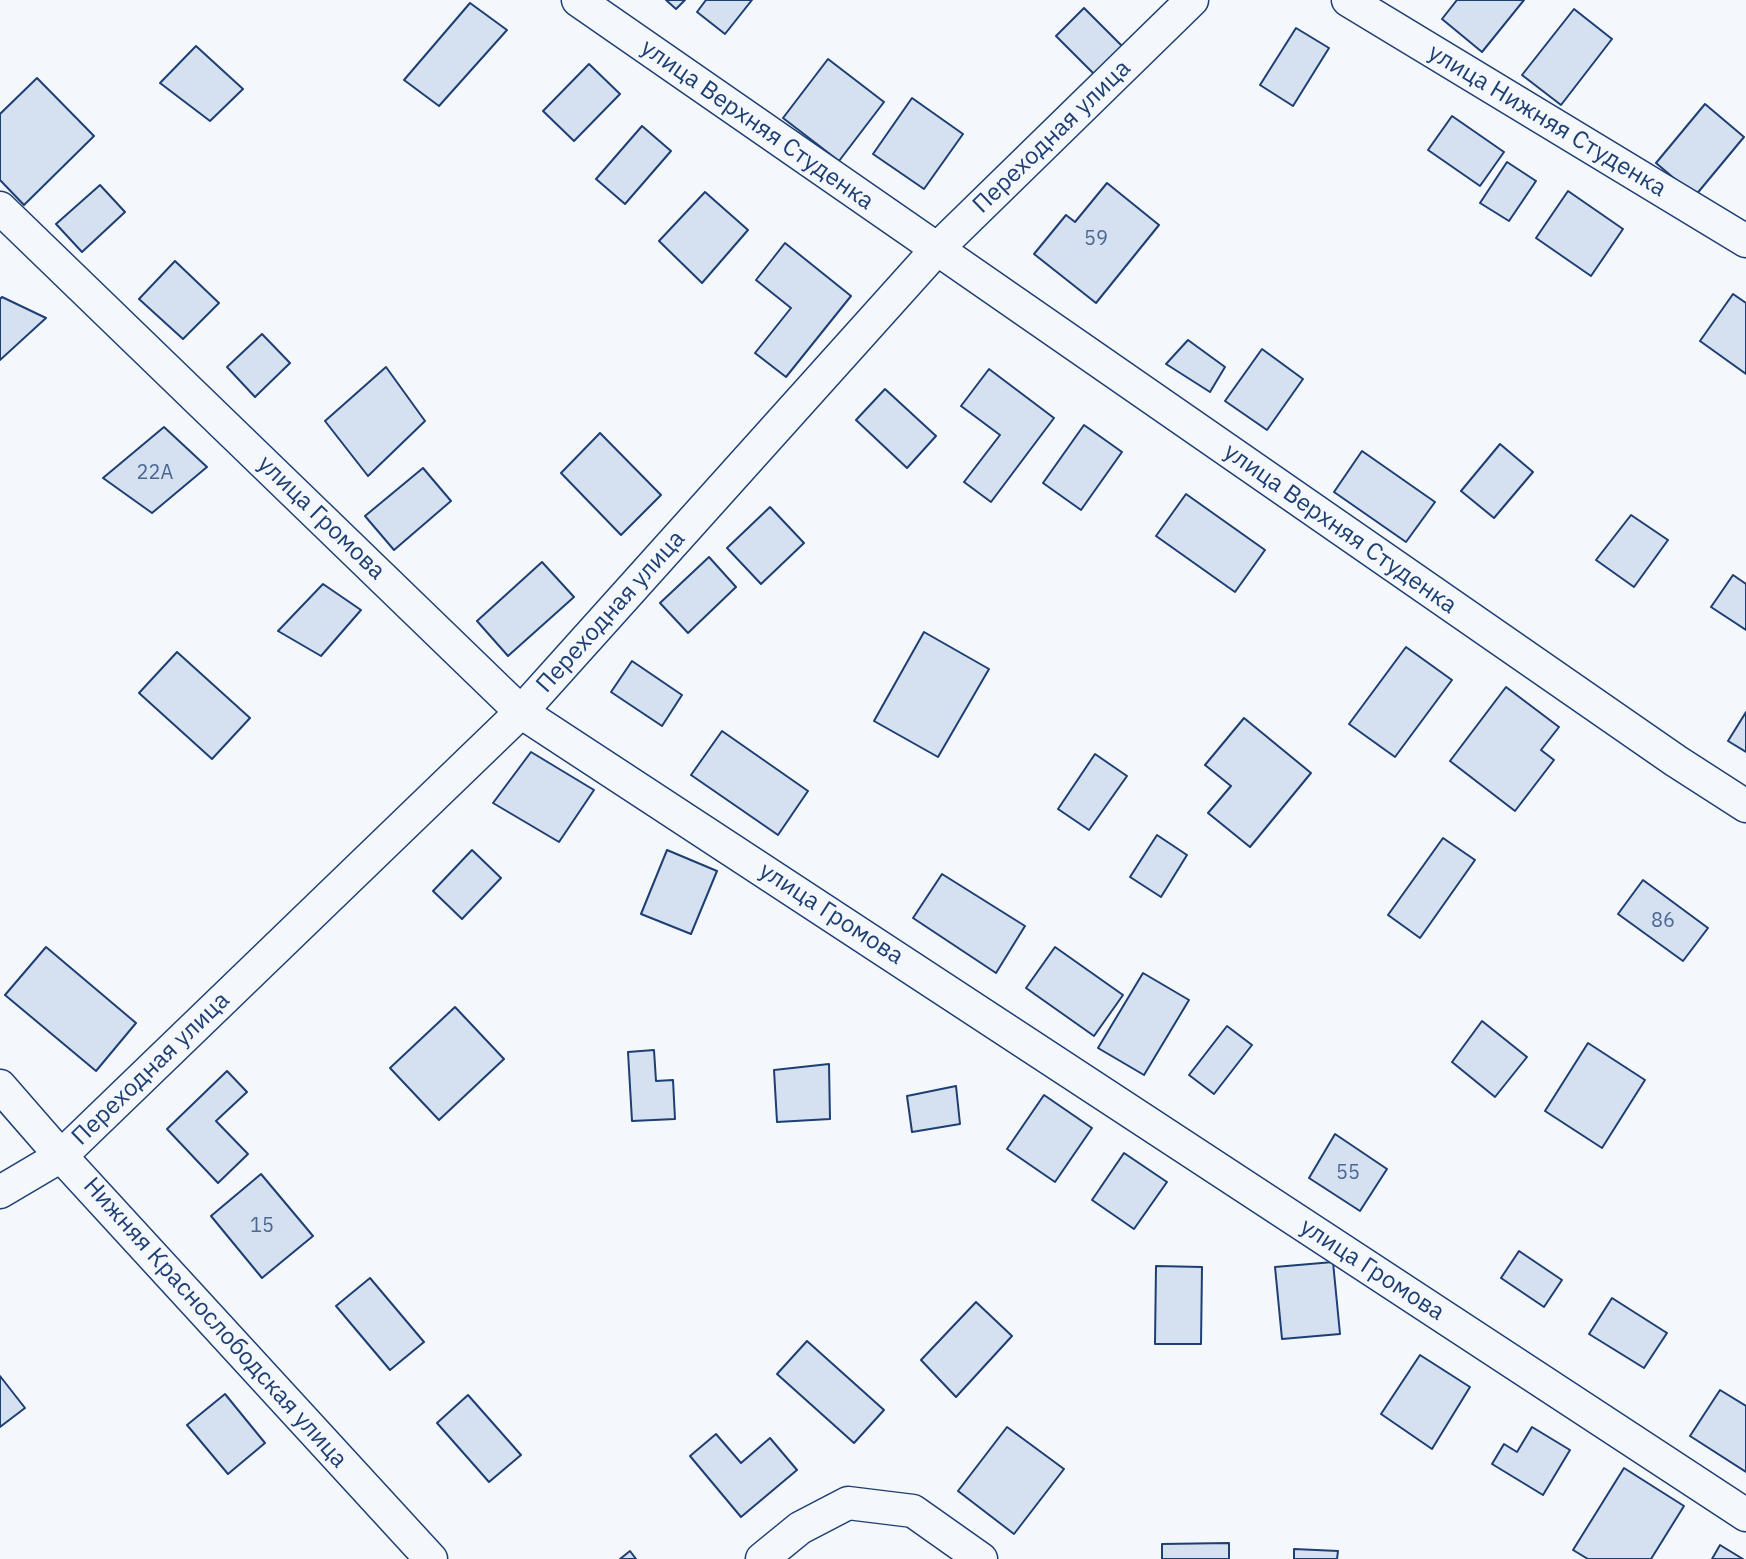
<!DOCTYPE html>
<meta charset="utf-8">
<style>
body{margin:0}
canvas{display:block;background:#f4f7fb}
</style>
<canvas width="1746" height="1559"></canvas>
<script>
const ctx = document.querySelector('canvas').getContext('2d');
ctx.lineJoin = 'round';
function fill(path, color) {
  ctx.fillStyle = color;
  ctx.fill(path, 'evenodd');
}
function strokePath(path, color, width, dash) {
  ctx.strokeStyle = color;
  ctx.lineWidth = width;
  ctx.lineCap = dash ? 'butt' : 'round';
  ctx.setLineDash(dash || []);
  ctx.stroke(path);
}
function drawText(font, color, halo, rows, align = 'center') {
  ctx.font = font + ' "IBM Plex Sans",sans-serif';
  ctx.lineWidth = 6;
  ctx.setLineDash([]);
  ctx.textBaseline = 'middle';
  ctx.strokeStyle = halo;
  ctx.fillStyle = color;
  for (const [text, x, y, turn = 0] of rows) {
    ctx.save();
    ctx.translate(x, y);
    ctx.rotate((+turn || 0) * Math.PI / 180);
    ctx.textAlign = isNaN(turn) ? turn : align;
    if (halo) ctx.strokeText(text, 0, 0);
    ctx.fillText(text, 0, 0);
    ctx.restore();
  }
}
const building = new Path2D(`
 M666,0H685L676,9Z
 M706,0H752L725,34L697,12Z
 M1457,0H1524L1482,52L1442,19Z
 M470,3L507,30L439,106L404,80Z
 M1084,8L1123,47L1095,75L1056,36Z
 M1574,9L1612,39L1561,105L1522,75Z
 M1296,28L1329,48L1293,106L1260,85Z
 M196,46L243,89L210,121L160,83Z
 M828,59L884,102L839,161L783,118Z
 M589,64L620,94L574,141L543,111Z
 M37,78L94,136L24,205L0,180V114Z
 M912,98L963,134L924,189L873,154Z
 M1705,104L1744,137L1695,196L1656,163Z
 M1452,116L1504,152L1480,186L1428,150Z
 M642,126L671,151L625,204L596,179Z
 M1507,162L1536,181L1509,221L1480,203Z
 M1107,183L1159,225L1096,303L1034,254L1066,215L1075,222Z
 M100,185L125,212L82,252L56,224Z
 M1568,191L1623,229L1591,276L1536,238Z
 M705,192L748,230L702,283L659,241Z
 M785,243L851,296L786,377L755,353L791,308L756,280Z
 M175,261L219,303L183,339L139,299Z
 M1733,294L1746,303V374L1700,341Z
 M2,297L46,318L0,360V299Z
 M262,334L290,363L255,397L227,367Z
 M1188,340L1225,367L1210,392L1166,364Z
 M1262,349L1303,379L1267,430L1225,401Z
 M386,367L425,421L368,476L325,421Z
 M989,369L1054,418L991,502L964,482L1000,435L961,406Z
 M885,389L936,436L907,468L856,420Z
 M1084,425L1122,452L1081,510L1043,483Z
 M164,427L207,467L152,513L103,478Z
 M600,433L661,495L621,535L561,473Z
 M1500,444L1533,472L1494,518L1461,491Z
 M1362,451L1435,502L1406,542L1334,492Z
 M423,468L451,501L394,550L365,516Z
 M1186,494L1265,550L1235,592L1156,536Z
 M770,507L804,543L761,584L727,548Z
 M1631,515L1668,540L1634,587L1596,560Z
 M709,557L736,587L688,633L660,603Z
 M542,562L574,597L508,656L477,621Z
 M1733,575L1746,584V630L1711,607Z
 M323,584L361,610L321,656L278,631Z
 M924,632L989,669L938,757L874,721Z
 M1406,647L1452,680L1395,757L1349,724Z
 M177,652L250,718L212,759L139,693Z
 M632,661L682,695L662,726L611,692Z
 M1506,687L1559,727L1541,750L1554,760L1515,811L1450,761Z
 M1746,712V752L1728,741Z
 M1244,718L1311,773L1250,847L1208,813L1231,786L1205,765Z
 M722,731L808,791L778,835L691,775Z
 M531,752L594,790L559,842L493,803Z
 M1095,754L1127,776L1089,830L1058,809Z
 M1157,835L1187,855L1161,897L1130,877Z
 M1443,838L1475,860L1420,938L1388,915Z
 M472,850L501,878L462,919L433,891Z
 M667,850L717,871L691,934L641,914Z
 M942,874L1025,926L996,973L913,918Z
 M1643,880L1708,928L1683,961L1618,914Z
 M46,947L136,1023L96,1071L5,995Z
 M1055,947L1123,995L1094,1036L1026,988Z
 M1143,973L1189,1000L1144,1075L1098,1048Z
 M455,1007L504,1059L439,1120L390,1068Z
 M1482,1021L1527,1057L1495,1097L1452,1062Z
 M1227,1026L1252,1045L1214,1094L1189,1075Z
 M1588,1043L1645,1080L1602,1148L1545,1111Z
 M654,1050L656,1081L673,1080L675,1119L632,1121L628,1052Z
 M829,1064L830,1119L777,1122L774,1070Z
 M227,1071L247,1092L216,1121L248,1154L218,1183L167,1129Z
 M956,1086L960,1124L912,1132L907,1096Z
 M1044,1095L1092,1128L1055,1182L1007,1149Z
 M1335,1134L1387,1169L1360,1211L1309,1178Z
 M1124,1153L1167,1182L1134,1229L1092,1200Z
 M261,1174L313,1236L262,1278L211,1216Z
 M1519,1251L1562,1280L1544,1307L1501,1278Z
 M1333,1262L1340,1334L1282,1339L1275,1267Z
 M1156,1266L1202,1267L1201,1344H1155Z
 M370,1278L424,1342L390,1370L336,1306Z
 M1612,1298L1667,1333L1644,1368L1589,1334Z
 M976,1302L1012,1336L956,1397L921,1360Z
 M807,1341L884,1410L854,1443L777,1374Z
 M1420,1355L1470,1387L1432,1449L1381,1414Z
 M0,1376L25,1408L0,1427Z
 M1720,1390L1746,1406V1472L1690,1436Z
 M225,1394L265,1443L228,1474L187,1425Z
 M468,1395L521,1455L489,1482L437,1423Z
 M1007,1427L1064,1469L1014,1534L958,1491Z
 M1532,1427L1570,1450L1543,1495L1492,1464L1504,1444L1517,1452Z
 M716,1434L741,1463L770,1438L797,1470L741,1517L690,1456Z
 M1624,1468L1684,1506L1651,1559H1588L1573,1550Z
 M1229,1543V1559H1162V1544Z
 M1720,1545L1743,1559H1712Z
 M1294,1549L1338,1551L1337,1559H1294Z
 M630,1551L636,1559H620Z`);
const minor = new Path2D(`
 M578,0C942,256 1309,508 1676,761L1746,806
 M1348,0L1746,241
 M0,208L521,712L1746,1515
 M0,1086L61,1156L431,1559
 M0,1192L61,1156L521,712L937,249L1192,0
 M762,1559L800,1528L848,1503L913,1511L981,1559`);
const numberNames = [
 ["59",1096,239],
 ["22А",155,473],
 ["86",1663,921],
 ["55",1348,1173],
 ["15",262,1226]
];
const streetNames = [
 ["улица Нижняя Cтуденкa",1547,121,31],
 ["улица Верхняя Студенка",757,125,35],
 ["Переходная улица",1052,137,-44],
 ["улица Громова",321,518,44],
 ["улица Верхняя Cтуденка",1340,529,35],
 ["Переходная улица",611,612,-48],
 ["улица Громова",831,914,33],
 ["Переходная улица",151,1069,-44],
 ["улица Громова",1372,1270,33],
 ["Нижняя Краснослободская улица",215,1323,48]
];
fill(building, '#d5e0f0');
strokePath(building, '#1d3f73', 2);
strokePath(minor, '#1d3f73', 35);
strokePath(minor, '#f4f7fb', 32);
drawText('20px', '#4b6792', null, numberNames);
drawText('24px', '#1d3f73', '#f4f7fb', streetNames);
</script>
